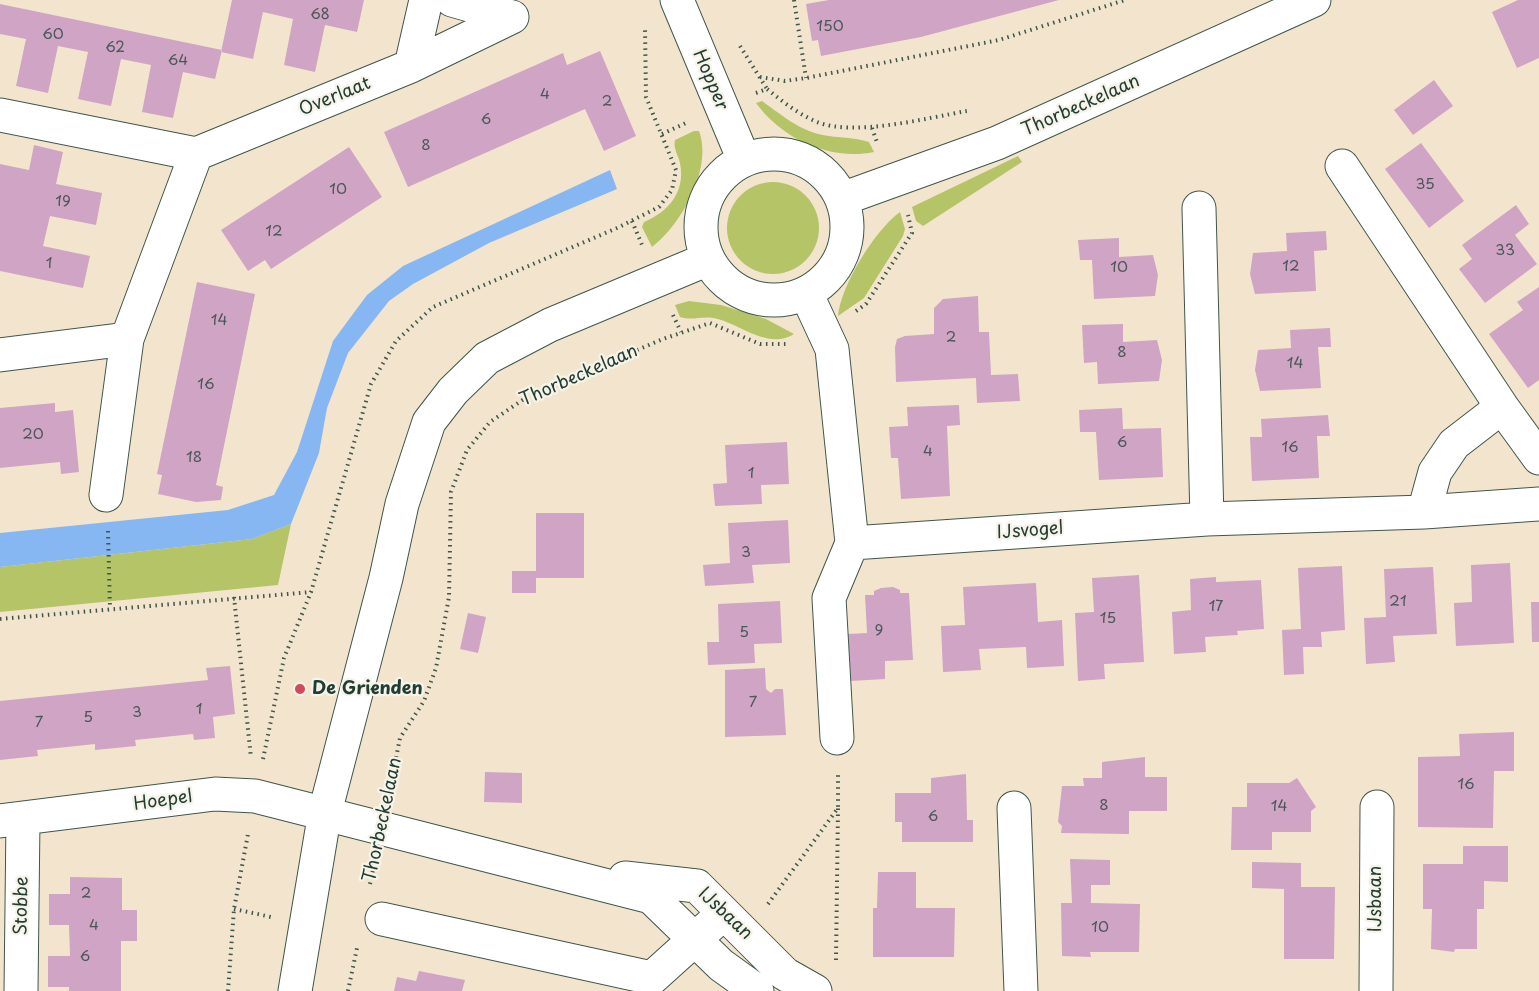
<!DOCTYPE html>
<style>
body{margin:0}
canvas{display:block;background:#f3e5cd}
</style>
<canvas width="1539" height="991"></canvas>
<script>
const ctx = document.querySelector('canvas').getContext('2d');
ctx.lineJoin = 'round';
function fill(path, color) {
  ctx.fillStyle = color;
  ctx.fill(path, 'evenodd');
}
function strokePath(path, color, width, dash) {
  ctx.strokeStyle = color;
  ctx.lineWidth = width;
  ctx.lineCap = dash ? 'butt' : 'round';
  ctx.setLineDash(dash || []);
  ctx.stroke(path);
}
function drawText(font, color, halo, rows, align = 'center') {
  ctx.font = font + ' "Playpen Sans",sans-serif';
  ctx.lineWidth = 4.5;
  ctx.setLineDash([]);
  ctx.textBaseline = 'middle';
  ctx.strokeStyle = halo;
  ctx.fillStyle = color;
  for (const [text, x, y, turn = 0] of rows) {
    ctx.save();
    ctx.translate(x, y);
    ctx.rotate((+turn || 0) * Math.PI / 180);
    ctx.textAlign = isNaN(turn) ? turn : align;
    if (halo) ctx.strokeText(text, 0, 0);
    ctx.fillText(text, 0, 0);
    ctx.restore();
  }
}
const green = new Path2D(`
 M762,101C782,115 798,130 823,135C838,138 854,137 869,142L874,152C830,161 782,139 756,103Z
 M694,131H699C713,169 681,225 652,247L642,227L644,222C668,212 686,192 680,163C678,154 673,149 675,140Z
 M1018,156L1022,162L923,226L916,221L912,207Z
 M727 228a46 46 0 1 1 92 0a46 46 0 1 1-92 0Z
 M900,212L905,229L903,236L864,298L838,316C841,285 875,230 900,212Z
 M689,301L721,305L766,319L794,334C768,351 738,322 713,318C701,316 692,321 680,317L675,305Z
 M291,524L278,585L0,612V567L252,539Z`);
const water = new Path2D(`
 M610,170L617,189L489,243L413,284L389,301L348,353L327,408L319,453L291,524L252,539L0,567V533L228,510L274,495L297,452L333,341L367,295L403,266Z`);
const building = new Path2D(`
 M232,0H364L357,32L325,25L315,72L284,65L293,19L263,12L253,59L221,52Z
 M829,0H1059L921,37L821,56L818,40L812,41L806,4Z
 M1518,0H1539V58L1517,68L1492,12Z
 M0,4L222,50L215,79L183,72L173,118L142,112L151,65L121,59L111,106L78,99L88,52L58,46L48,93L16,86L26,39L0,34Z
 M600,51L636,136L604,151L585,109L408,187L384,132L563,53L567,65Z
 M1434,80L1453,106L1413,135L1394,110Z
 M1421,143L1464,201L1429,228L1385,169Z
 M34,145L63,152L56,184L102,193L96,225L50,216L43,246L90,256L83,288L0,271V164L29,170Z
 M349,147L382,197L271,269L265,260L248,271L221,230Z
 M1516,205L1529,224L1515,235L1537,264L1485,303L1459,269L1472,259L1462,245Z
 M1326,231L1327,250L1314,251L1316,291L1255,294L1250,274L1253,253L1287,251L1286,233Z
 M1119,238V257L1153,255L1158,275L1155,296L1094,299L1092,260H1080L1078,240Z
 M197,282L255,294L216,485L223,487L221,500L196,502L158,494L162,475L157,474Z
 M1539,287V380L1528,388L1489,334L1523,310L1517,302Z
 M978,296L979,332H989L991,375L1018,374L1020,401L977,403L976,378L896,382L895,347L897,339L905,336L934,334V308L943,299Z
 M1123,324V342L1157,340L1162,360L1159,381L1098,384L1097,362L1084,363L1082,325Z
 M1330,328L1331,347H1318L1321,388L1260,391L1255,370L1258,350L1291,348L1290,330Z
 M55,403V412L73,410L79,472L61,474L60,462L0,468V408Z
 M959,405L960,425L947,426L950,496L901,499L898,458H891L889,427L908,426L907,407Z
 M1122,408L1123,429L1161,428L1163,477L1099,480L1096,432H1080L1079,410Z
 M1328,415L1330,436H1317L1319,478L1252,481L1250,437H1262L1261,419Z
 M787,442L789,484L761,485L762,504L715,506L713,484L727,483L725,445Z
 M536,513H584V578H536V593H512V571H536Z
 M788,520L790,563L752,565L754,583L705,586L703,565L730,563L728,523Z
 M1510,563L1514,643L1456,646L1454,603L1472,602L1471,565Z
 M1342,566L1345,630L1321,632L1322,647H1303L1304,674L1284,675L1282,630L1301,629L1298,568Z
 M1433,567L1437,634L1393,636L1395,662L1366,664L1364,618L1386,617L1384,569Z
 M1139,575L1144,662L1104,664L1105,679L1078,681L1075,613L1094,612L1092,578Z
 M1216,577V582L1261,580L1264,629L1237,631L1238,635L1205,637L1206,652L1174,654L1172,612L1191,610L1190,579Z
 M1036,583L1038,622L1062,620L1064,666L1027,668L1026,647L1003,648L979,649L981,670L943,672L941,626L965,625L963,587Z
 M893,587L900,590V593H909L913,660L885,661V679L851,681L848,634L867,633L865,595H874V591L881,588Z
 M780,601L782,643L754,644L755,663L708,665L707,642H719L718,604Z
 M1531,602H1539V642H1532Z
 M468,613L486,617L478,653L460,649Z
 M230,666L235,714L213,717L215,738L194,740L193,734L135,740L136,746L95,750V744L67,747L37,750L38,756L0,760V701L208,680L206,668Z
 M765,668L766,689L771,693L775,689H783L786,735L725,737V670Z
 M1514,732V771H1494L1493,828L1418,827V757L1460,756L1459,734Z
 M1145,757V777H1167V811H1129V834L1061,833L1062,826L1058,822L1062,786H1084L1083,778H1102V762Z
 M485,772L522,773V803L484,802Z
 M966,774L967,820H973V842H902V822H895V793H931V778Z
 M1297,778L1316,807L1311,811V832H1272V850H1231L1232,807H1247V783H1289Z
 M1463,846H1508V882L1484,881V909H1477V949H1455L1454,952L1431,949L1432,909H1423V864H1463Z
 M1070,859L1110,860V885H1091V903L1140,904L1139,952H1090L1091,957L1062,956L1061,903H1072Z
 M1252,862L1301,863V887H1335L1334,959H1284V889L1252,888Z
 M878,872H916V908H955L954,957H873V908H877Z
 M70,877L122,878V910H137V941H121V991H69V987H48V956H70L69,925H49V894H70Z
 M419,971L465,980L462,991H394L397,977L416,981Z`);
const path = new Path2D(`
 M794,0L806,78
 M740,46L767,89
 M760,77L785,81L806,78L999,40L1125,0
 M756,93L767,89C782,101 798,114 817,122C855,137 926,118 967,111
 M872,128L878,145
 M662,134L688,122
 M632,221L642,245
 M856,311L866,304L912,233L908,215
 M673,315L681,332
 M108,531L110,609
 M234,597L251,758
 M0,619L311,592
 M263,759L284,658L311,592L371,384L396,341L433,307L617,228L659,207L672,190L676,170L646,97L645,27
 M389,793L400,738L424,701L436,668L449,597L451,492L467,450L490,422L527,397L663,339L710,323L760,344H788
 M370,884L374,865
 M768,904L838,808V775
 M234,909L271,917
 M836,960L838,808
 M228,991L234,909L248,834
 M348,991L357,948`);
const minor = new Path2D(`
 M677,0L744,160
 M411,66L512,17L452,0
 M0,115L196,154
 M701 227a73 73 0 1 1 146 0a73 73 0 1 1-146 0Z
 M1342,166L1502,407L1539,458
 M842,199L997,143L1314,0
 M1199,208L1207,519
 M806,293L832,349L852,543L829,598L837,738
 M0,355L127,339L196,154L411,66L426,0
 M106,495L127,339
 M1424,512L1435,472L1454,444L1502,407
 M852,543L1207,519L1424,512L1539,504
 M1014,808L1021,991
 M0,821L215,794L255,796L651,897L721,965L757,991
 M625,878L697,886L785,974L815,991
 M382,919L652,978L724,913
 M21,991L23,820
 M295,991L325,812L386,578L402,504L429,422L453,391L487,358L550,325L708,259
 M1376,991L1377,807`);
const markers = [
 [300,689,6,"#d1495b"]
];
const numberNames = [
 ["68",320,15],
 ["150",830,27],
 ["60",53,35],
 ["62",115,48],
 ["64",178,61],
 ["4",545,95],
 ["2",607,102],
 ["6",486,120],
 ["8",426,146],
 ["35",1425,185],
 ["10",338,190],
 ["19",63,202],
 ["12",274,232],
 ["33",1505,251],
 ["1",49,264],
 ["12",1291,267],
 ["10",1119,268],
 ["14",219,321],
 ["2",951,338],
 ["8",1122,353],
 ["14",1295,364],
 ["16",206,385],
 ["20",33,435],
 ["6",1122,443],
 ["16",1290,448],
 ["4",928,452],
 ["18",194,458],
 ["1",751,474],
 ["3",746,553],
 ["21",1398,602],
 ["17",1216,607],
 ["15",1108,619],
 ["9",879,631],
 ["5",744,633],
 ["7",753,703],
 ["1",199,710],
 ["3",137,713],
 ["5",88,718],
 ["7",39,723],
 ["16",1466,785],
 ["8",1104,806],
 ["14",1279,807],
 ["6",933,817],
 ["2",86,894],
 ["4",94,926],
 ["10",1100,928],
 ["6",85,957]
];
const streetNames = [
 ["Hopper",710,80,67],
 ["Overlaat",335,97,-22],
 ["Thorbeckelaan",1081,106,-24],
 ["Thorbeckelaan",579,376,-24],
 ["IJsvogel",1030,531,-4],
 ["Hoepel",163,801,-8],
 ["Thorbeckelaan",383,820,-78],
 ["IJsbaan",1376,899,-90],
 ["Stobbe",22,906,-89],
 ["IJsbaan",725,914,43]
];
const poiNames = [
 ["De Grienden",312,689]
];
fill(green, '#b5c467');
fill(water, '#87b7f2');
fill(building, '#d0a4c5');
strokePath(minor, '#3f564b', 35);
strokePath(path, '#3f564b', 4, [1.5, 4.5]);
strokePath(minor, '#fff', 33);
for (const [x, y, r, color] of markers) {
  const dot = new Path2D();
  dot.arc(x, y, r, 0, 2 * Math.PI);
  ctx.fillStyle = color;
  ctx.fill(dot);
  strokePath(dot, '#f7f3e8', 2);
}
drawText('15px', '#4b5758', null, numberNames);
drawText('18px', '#1f3d34', '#f7f3e8', streetNames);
drawText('bold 18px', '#1f3d34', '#f7f3e8', poiNames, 'left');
</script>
